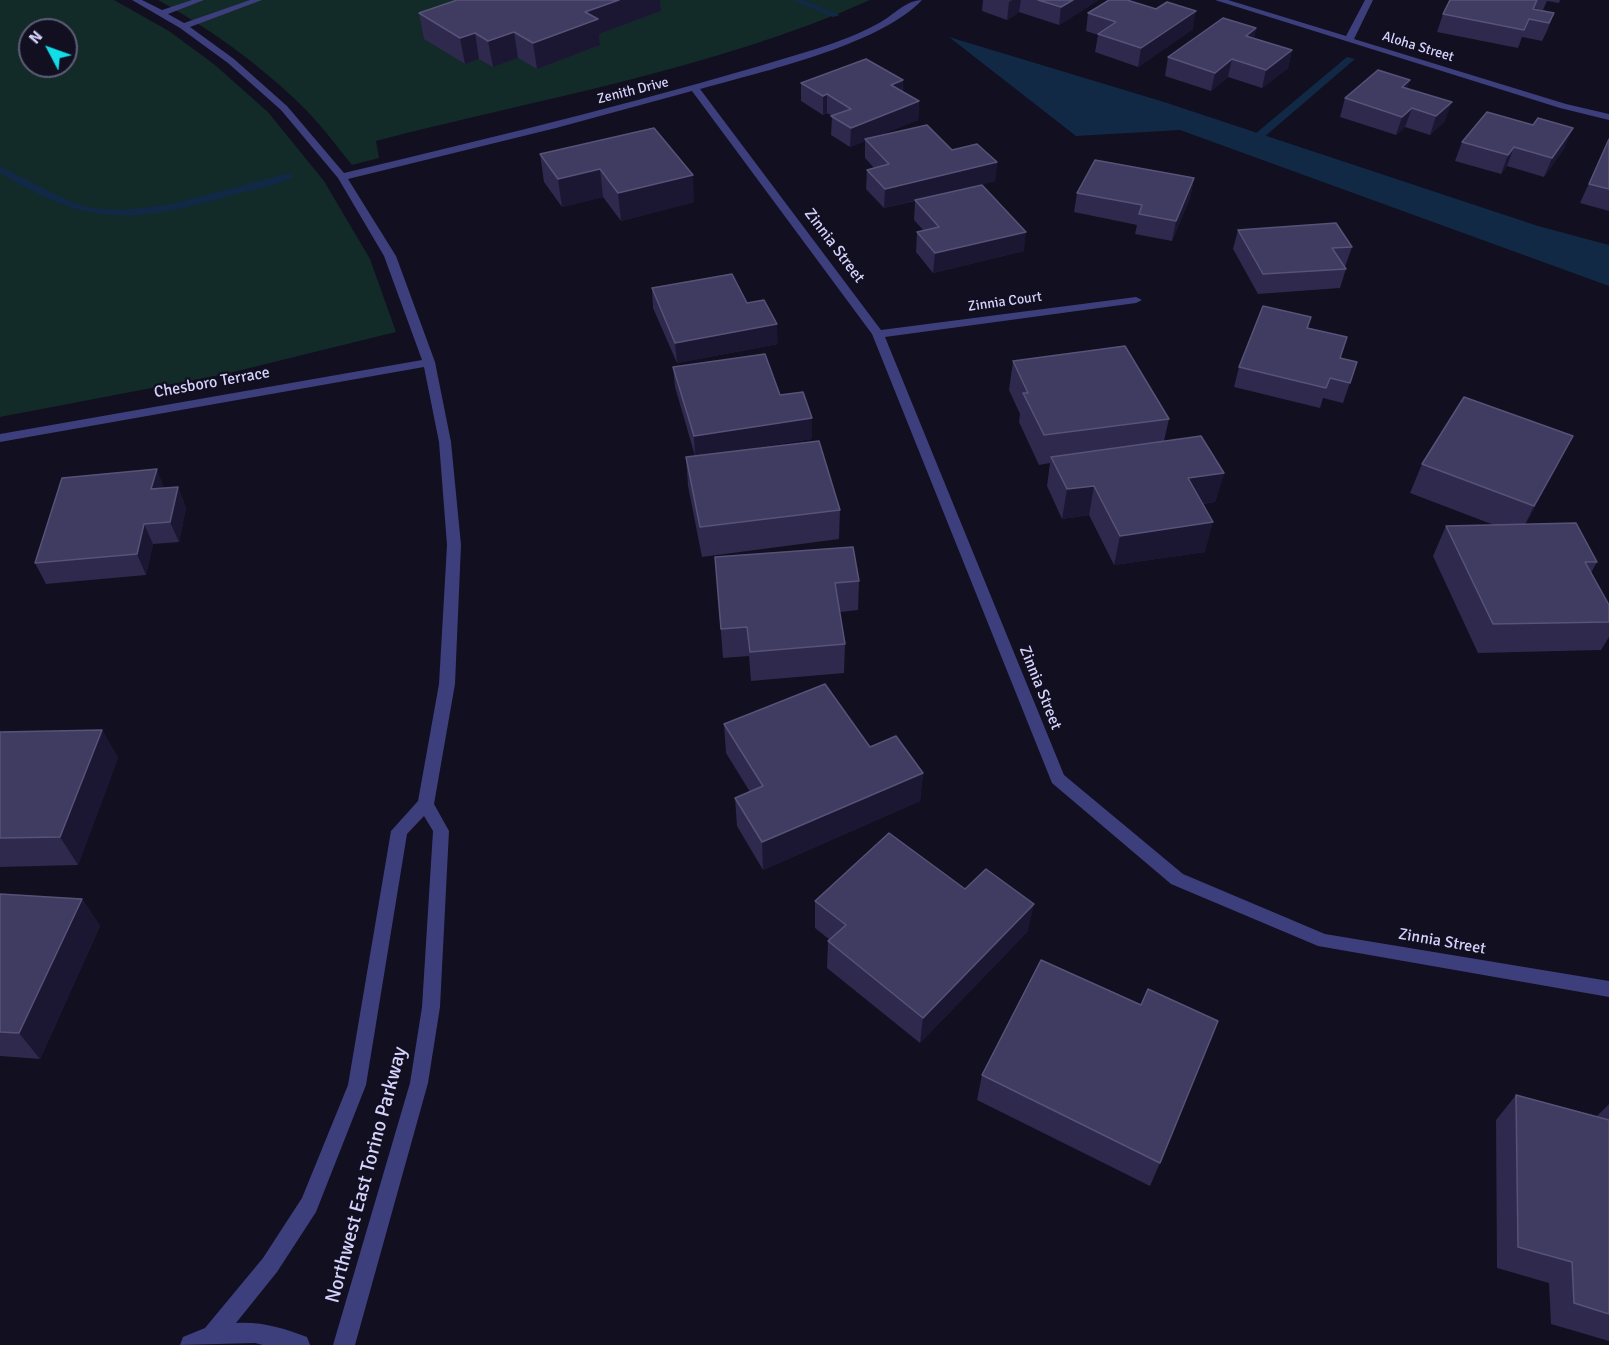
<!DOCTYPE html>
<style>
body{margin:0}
#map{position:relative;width:1609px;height:1345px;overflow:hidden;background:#110f20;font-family:Signika,sans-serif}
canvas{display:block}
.north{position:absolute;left:18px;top:18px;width:60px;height:60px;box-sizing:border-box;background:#110f20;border:2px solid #5f5d78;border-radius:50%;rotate:311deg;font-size:16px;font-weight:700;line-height:24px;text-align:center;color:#d4d2fc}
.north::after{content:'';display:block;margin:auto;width:21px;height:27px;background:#12dde8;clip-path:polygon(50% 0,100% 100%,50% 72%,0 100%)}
</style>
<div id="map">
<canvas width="1609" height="1345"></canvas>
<div class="north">N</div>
</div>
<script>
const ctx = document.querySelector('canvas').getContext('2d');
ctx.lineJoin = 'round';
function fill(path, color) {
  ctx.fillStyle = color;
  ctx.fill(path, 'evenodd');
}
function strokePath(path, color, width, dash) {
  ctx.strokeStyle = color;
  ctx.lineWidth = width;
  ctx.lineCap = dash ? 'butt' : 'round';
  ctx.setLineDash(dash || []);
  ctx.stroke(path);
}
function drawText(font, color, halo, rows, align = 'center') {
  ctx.font = font + ' Signika,sans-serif';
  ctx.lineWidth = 4.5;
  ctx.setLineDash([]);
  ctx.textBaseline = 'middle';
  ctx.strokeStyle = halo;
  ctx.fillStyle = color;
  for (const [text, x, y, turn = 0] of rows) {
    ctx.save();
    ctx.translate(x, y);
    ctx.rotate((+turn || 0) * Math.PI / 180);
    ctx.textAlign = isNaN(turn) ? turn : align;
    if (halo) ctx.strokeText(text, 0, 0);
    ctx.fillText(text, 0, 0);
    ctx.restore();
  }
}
const green = new Path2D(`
 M0,0H114L169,31L215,65L268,112L324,181L370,259L396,332L225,374L0,417ZM30,30H66V66H30Z
 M158,0H870C713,70 541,98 376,141L379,158L352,165C335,144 318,121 298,102C256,62 209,28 158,0Z`);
const water = new Path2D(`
 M949,37L1164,102L1538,226L1609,245V286L1180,130L1076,136Z`);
const stream = new Path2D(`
 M792,0H804L840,15L833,17Z
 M1347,57L1355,59L1263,138H1255V134Z
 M0,166L67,200L91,208L125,210L172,204L289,173L294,176C283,185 252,190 237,194C138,222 92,230 0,173Z`);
const minor = new Path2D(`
 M132,0H142L162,10L192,0H204L168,14L184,23L250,0H262L190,27L234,59L287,106L344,173C503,135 661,97 816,49C838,42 859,34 879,23C894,15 906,0 922,0C880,45 761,72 700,89L881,330L1136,297L1142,300L1136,303L885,337L1064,775L1183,874L1325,934L1609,981V997L1318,946L1171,884L1052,783L872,334L692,91L556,128L348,179L396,256L435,362L451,442L461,545L455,684L434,804L449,831L440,1007L428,1083L355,1345H333L410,1083L422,1007L433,831L424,816L407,834L366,1085L316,1212L277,1272L236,1323C260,1321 284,1328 307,1337L310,1345H263L255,1343L180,1345L183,1337L205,1328L263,1258L302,1198L348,1085L391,831L418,801L439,684L447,545L439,442L424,367L0,442V434L422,360L384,256L338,178L281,110L228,63L180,28Z
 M1215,0H1228L1346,36L1365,0H1373L1354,39L1566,104L1609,114V120L1560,108Z`);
const wall = new Path2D(`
 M457,0H660L661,11L599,34L600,45L537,69L518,58L493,67L479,59L465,64L424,39L419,13Z
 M983,0H1098L1097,1L1059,25L1019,12L1007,20L982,11Z
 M1450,0H1560L1559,3L1547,1L1543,10L1534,8V9L1554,13L1547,31L1542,41L1522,37L1518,48L1437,32L1443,14Z
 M1088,13L1193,29L1138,67L1095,52L1098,35L1086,31Z
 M1256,28L1254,38L1292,50L1288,68L1262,88L1228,77L1211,91L1165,76L1168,57Z
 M903,80V91L919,101L918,120L877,136L952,150L997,162L995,181L933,196L1024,251L933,273L916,252L917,232L924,231L914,220L915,201L884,208L866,189L867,170L874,168L865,158V141L850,147L831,135L832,116L827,113L823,115L801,101V83Z
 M1410,80L1407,88L1445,121L1430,135L1405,127L1396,135L1340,117L1345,98Z
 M654,128L694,202L621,221L603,197L562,207L544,182L540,154Z
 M1609,139V211L1580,203Z
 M1462,142L1565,147L1544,177L1507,166L1501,174L1455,161Z
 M1194,178L1190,198L1172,241L1135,234L1137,225L1074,212L1077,193Z
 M1238,230L1352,247L1345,267L1346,269L1340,288L1258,294L1233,249Z
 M652,288L747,303L778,344L677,363L653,308Z
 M1311,317L1308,328L1340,358L1357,362L1343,403L1323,398L1320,408L1234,387L1239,367Z
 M1013,361L1169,419L1164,441L1224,473L1215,502L1203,504L1205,552L1114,565L1089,515L1062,519L1047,486L1050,463L1039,465L1019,422L1020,414L1009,390Z
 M673,367L780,395L812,439L714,454L840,510L839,539L702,557L688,486L686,457L695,456L675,387Z
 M1422,464L1558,465L1525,525L1597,562L1591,573L1609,605V637L1601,650L1478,653L1433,556L1446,526L1494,525L1410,493Z
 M178,487L186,508L179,542L153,544L146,575L46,584L35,563L165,488Z
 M715,557L859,581L858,610L840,612L845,644L844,673L751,681L749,656L723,658Z
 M724,724L870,747L923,773L920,801L763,870L737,826L735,798L750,792L726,753Z
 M102,730L118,758L78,865L0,867V732Z
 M965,889L1028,931L920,1043L827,968L828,941L830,940L815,928V901Z
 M0,894L82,899L100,926L40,1059L0,1056Z
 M982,1075L1160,1163L1150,1186L977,1100Z
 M1516,1095L1597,1116L1609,1104V1341L1551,1324L1549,1283L1497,1268L1496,1120Z`);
const shadedWall = new Path2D(`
 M619,0H660L661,11L599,34L600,45L537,69L533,43L585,12Z
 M1012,0H1021L1019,12L1007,20L1009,2Z
 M1073,0H1098L1097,1L1059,25L1061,7Z
 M1196,11L1193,29L1138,67L1141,48Z
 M1256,28L1252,47L1246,36Z
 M514,32L518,58L493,67L488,41Z
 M475,33L479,59L465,64L460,38Z
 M1292,50L1288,68L1262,88L1266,70Z
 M1232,59L1228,77L1211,91L1215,73Z
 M903,80L902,99L891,85Z
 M1410,80L1404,98L1402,87Z
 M827,94V113L823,115V96Z
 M919,101L918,120L867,141L865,139V141L850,147L851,128Z
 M1452,102L1445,121L1430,135L1436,116Z
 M1412,108L1405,127L1396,135L1402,117Z
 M1573,128L1565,147L1544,177L1552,158Z
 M1514,147L1507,166L1501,174L1508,155Z
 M997,162L995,181L884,208L885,189Z
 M600,169L603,197L562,207L558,179Z
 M693,175L694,202L621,221L618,193Z
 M1194,178L1190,198L1172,241L1176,221Z
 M1026,232L1024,251L933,273L935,253Z
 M777,324L778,344L677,363L675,343Z
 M812,418V439L695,457L694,436Z
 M1573,436L1558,465L1520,535L1534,506Z
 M157,469L165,490L151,489Z
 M1224,473L1215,502L1180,507L1188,478Z
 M1094,486L1089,515L1062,519L1067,489Z
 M178,487L186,508L179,542L170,522Z
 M1213,522L1205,552L1114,565L1120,536Z
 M144,524L153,544L146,575L137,554Z
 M102,730L118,758L78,865L60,837Z
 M923,773L920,801L763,870L762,842Z
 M82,899L100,926L40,1059L19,1033Z
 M1034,904L1028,931L920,1043L923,1018Z`);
const building = new Path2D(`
 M457,0H619L585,12L598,19L533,43L514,32L488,41L475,33L460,38L419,13Z
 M1038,0H1073L1061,7Z
 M1109,0H1127L1156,9L1167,2L1196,11L1141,48L1098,34L1116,22L1088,13Z
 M1450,0H1537L1533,9L1554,13L1549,23L1529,19L1524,30L1443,14Z
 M1223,18L1256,28L1246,36L1292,50L1266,70L1232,59L1215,73L1168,57Z
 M866,59L903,80L891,85L919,101L851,128L831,116L851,109L827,94L823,96L801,83Z
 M1378,70L1410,80L1402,87L1452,102L1436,116L1412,108L1402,117L1345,98Z
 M1487,112L1533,125L1538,118L1573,128L1552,158L1514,147L1508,155L1462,142Z
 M927,125L952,150L977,144L997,162L885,189L867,170L889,164L865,139Z
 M654,128L693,175L618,193L600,169L558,179L540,154Z
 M1609,139V189L1589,184Z
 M1095,160L1194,178L1176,221L1139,214L1142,205L1077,193Z
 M982,185L1026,232L935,253L917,232L939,227L915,200Z
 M1336,223L1352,247L1332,248L1346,269L1263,274L1238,230Z
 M732,274L747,303L764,300L777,324L675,343L652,288Z
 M1263,306L1311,317L1307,328L1347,337L1340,358L1357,362L1350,383L1330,378L1326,388L1239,367Z
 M1125,346L1169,419L1044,435L1023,393H1028L1013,361Z
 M765,354L780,395L803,392L812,418L694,436L673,367Z
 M1464,397L1573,436L1534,506L1422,464Z
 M1201,436L1224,473L1188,478L1213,522L1120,536L1094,486L1067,489L1051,457Z
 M819,441L840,510L700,527L686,457Z
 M157,469L151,489L178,487L170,522L144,524L137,554L35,563L62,478Z
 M1576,523L1597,562H1585L1609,605V622L1493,624L1446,526Z
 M853,547L859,581L835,583L845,644L750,652L747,627L721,629L715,557Z
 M825,684L870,747L896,736L923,773L762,842L735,798L763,786L724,724Z
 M102,730L60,837L0,838V732Z
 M889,833L965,889L986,869L1034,904L923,1018L828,941L846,925L815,901Z
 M0,894L82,899L19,1033L0,1032Z
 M1041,960L1141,1005L1148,989L1218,1021L1160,1163L982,1075Z
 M1516,1095L1609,1120V1314L1574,1303L1572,1262L1518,1247Z`);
const farStreetnames = [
 ["Aloha Street",1418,47,17],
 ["Zenith Drive",633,91,-14],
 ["Zinnia Court",1005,302,-8]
];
const streetNames = [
 ["Zinnia Street",834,246,53],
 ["Chesboro Terrace",212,383,-10],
 ["Zinnia Street",1040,688,68],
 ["Zinnia Street",1442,942,10]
];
const nearStreetnames = [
 ["Northwest East Torino Parkway",367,1175,-75]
];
fill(green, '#122a28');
fill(water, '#122946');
fill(stream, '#122946');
fill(minor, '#3d3e7c');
fill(wall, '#2e294d');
fill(shadedWall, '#1b1733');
fill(building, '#403b60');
strokePath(building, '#575378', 1.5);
drawText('14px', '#d4d2fc', '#110f20', farStreetnames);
drawText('16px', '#d4d2fc', '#110f20', streetNames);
drawText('20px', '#d4d2fc', '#110f20', nearStreetnames);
</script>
